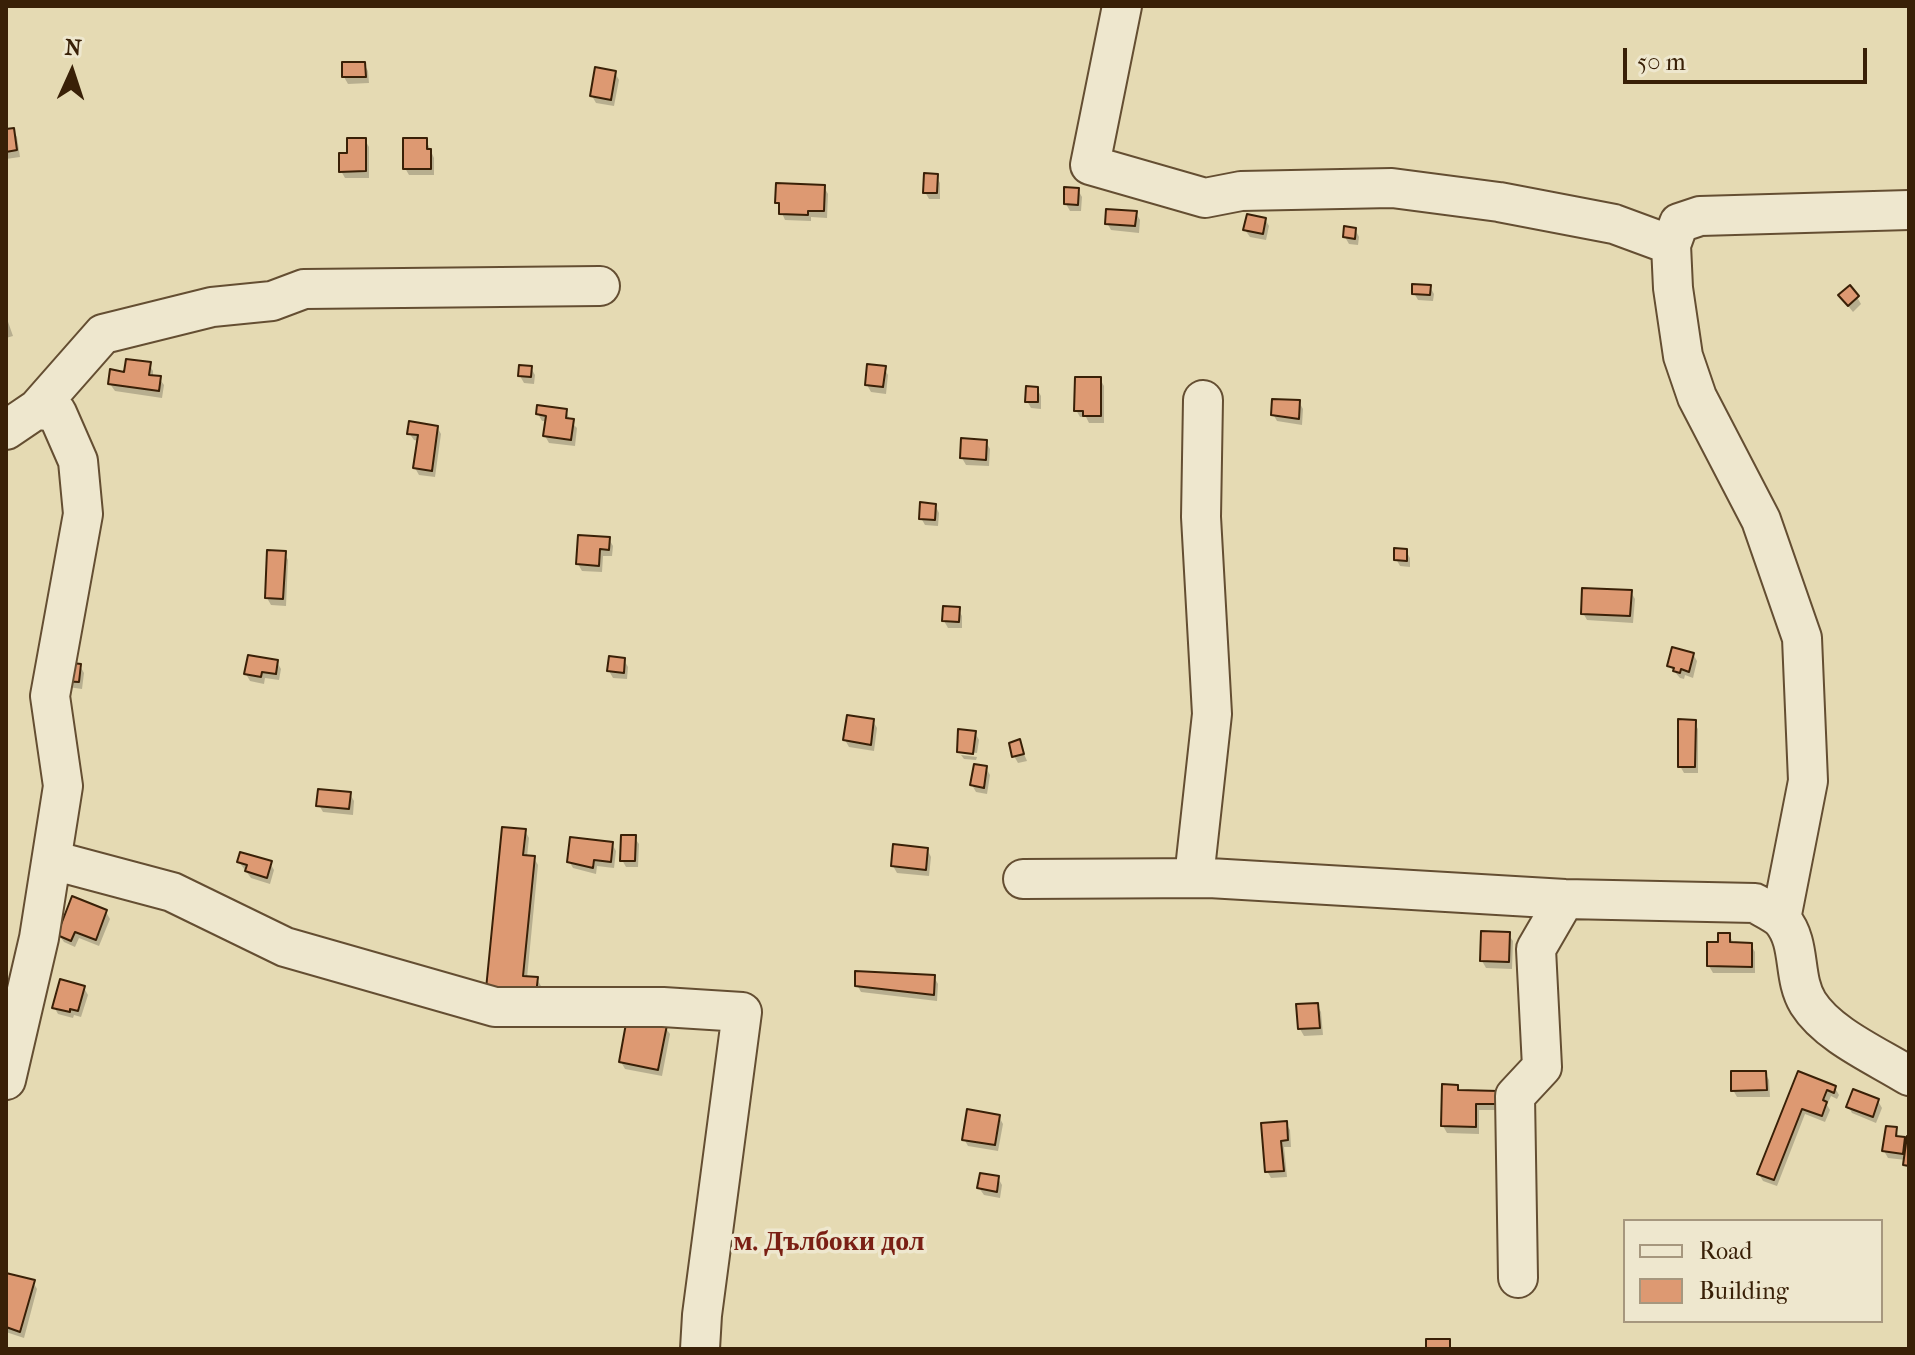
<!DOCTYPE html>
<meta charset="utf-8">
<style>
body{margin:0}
#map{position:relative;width:1915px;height:1355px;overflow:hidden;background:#e5dab3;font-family:"IM FELL French Canon",serif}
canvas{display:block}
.frame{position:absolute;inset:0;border:8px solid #392007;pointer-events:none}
.legend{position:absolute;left:1623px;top:1219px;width:260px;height:104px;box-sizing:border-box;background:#eee7ce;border:2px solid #a6977e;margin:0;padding:10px 14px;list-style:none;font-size:24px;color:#392007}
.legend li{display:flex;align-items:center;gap:16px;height:40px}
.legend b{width:40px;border:2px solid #a6977e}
.north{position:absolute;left:32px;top:32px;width:80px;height:80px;-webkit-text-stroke:6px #eee7ce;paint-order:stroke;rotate:3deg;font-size:22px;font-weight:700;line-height:32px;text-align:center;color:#392007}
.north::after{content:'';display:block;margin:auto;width:28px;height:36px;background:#392007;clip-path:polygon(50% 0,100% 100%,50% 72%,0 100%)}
.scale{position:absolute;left:1623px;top:48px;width:244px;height:36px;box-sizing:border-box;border:4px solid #392007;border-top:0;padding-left:10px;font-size:24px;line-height:28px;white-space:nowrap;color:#392007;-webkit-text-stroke:6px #eee7ce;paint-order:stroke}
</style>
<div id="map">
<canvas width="1915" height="1355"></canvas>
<div class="frame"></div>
<ul class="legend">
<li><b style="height:10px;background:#eee7ce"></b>Road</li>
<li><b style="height:22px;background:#dd9972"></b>Building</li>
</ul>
<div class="north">N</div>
<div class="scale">50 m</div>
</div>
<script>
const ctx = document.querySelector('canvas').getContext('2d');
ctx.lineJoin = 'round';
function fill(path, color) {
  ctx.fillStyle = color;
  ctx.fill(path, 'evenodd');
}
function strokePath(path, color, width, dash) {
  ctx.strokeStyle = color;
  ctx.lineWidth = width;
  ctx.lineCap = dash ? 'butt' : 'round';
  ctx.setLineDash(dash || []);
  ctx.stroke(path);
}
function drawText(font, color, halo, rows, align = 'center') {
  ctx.font = font + ' "IM FELL French Canon",serif';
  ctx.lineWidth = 7;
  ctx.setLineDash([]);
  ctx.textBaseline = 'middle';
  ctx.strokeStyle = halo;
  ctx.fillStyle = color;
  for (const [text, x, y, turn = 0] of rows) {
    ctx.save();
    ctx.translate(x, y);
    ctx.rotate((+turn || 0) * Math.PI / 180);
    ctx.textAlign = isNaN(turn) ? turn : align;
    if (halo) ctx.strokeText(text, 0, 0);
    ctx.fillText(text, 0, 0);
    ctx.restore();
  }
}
const shadow = new Path2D(`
 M364,64L368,71L369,83L348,84L344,77Z
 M615,73L619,80L614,106L596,103L592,96Z
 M13,130L17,137L20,157L6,159V131Z
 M365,140L369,147V178H345L341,171Z
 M426,140L434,158V175H409L405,168Z
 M936,176L940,183V199H929L925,192Z
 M824,187L828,194L827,218L811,217V221L785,220L777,202Z
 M1078,190L1082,197L1081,211H1070L1066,204Z
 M1136,213L1140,220L1139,233L1111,230L1107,223Z
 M1265,219L1269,226L1266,240L1250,237L1245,230Z
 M1355,229L1359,237L1358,245L1349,244L1345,237Z
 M1430,287L1434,294L1433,301L1418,300L1414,293Z
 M1857,297L1861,304L1853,312L1845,302Z
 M6,316L13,336L6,338Z
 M149,364L153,371V377L159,378L164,385L162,398L115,391L110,384L126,374Z
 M531,368L535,375L534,384L524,383L520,376Z
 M884,368L888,375L886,394L871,392L867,385Z
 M1100,379L1104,386V423H1089L1086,417H1080L1076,410Z
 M1037,389L1041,396V409L1031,408L1027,401Z
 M1299,402L1303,409L1302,425L1277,421L1273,414Z
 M566,410L570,421L577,428L575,446L549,443L545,436L547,421H542L538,414Z
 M437,427L441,434L435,477L419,475L415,468L419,441L414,440L409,433Z
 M986,442L990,449L989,466L966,465L962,458Z
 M935,505L939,513L938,526L925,525L921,518Z
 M609,539L613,546L612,556H603L602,572L582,571L578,564Z
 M1406,551L1410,558V567L1400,566L1396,559Z
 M284,552L288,560L286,606L271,605L267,598Z
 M1631,592L1635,599L1633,623L1587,620L1583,613Z
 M958,609L962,616V628H948L944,621Z
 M1693,654L1697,661L1693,678L1685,675L1684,679L1680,678L1669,665Z
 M624,660L628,667L627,679L613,678L609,671Z
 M277,662L281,669L279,680L265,678L264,684L250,681L246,674Z
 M80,666L84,673L82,689L68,687Z
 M873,721L877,728L874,751L849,747L845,740Z
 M1694,722L1698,729V773H1684L1680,766Z
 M975,733L979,740L977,753L960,751V753V752Z
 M1019,742L1027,761L1018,763L1014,756Z
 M961,755L977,757L976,760L964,759Z
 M986,768L990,775L987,794L976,792L972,785Z
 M350,794L354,801L353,815L323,812L319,805Z
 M525,831L529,838L527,857L534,858L538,865L527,978L537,979L541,986L539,1000L492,995Z
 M634,837L639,844L638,867H626L622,860Z
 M612,844L616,851L614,868L597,866L596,874L573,868L569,861Z
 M927,849L931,857L929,876L897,873L893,866Z
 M239,862L270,863L274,870L270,884L251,878Z
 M106,912L110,919L99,946L79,938L75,947L64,942L59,935Z
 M1508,934L1513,941L1512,969L1486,968L1482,961Z
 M1729,935L1733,942L1751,945L1755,952V973H1713L1709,966Z
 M934,977L938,984L937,1001L861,992L857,985Z
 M84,988L88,995L81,1017L74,1015L73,1018L58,1014L54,1007Z
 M1317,1005L1321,1012L1323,1035L1304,1036L1300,1029Z
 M665,1027L670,1034L662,1076L625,1069L621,1062Z
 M1765,1073L1769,1080L1770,1097H1737L1733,1090Z
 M1799,1074L1835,1088L1839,1095L1837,1099L1831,1096L1827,1105L1830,1110L1825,1122L1805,1114L1777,1186L1763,1181L1759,1174Z
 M1457,1087L1460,1092H1497L1501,1110H1479V1134L1447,1133L1443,1126Z
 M1878,1101L1882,1108L1876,1123L1852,1113L1848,1106Z
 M999,1117L1003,1124L998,1151L968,1146L964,1139Z
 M1286,1123L1290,1130L1291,1147H1284L1287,1177L1271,1178L1267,1171Z
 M1896,1129L1899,1138L1909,1139V1171L1906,1160L1888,1158L1884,1151Z
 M998,1178L1002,1185L1000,1198L984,1195L979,1188Z
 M6,1275L33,1282L37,1289L24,1338L6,1332Z`);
const building = new Path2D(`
 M342,62H365L366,77H342Z
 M595,67L616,71L611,100L590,96Z
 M14,128L17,150L6,152V129Z
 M347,138H366V171L339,172V153H347Z
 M403,138H427V149H431V169H403Z
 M924,173L938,174L937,193H923Z
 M776,183L825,185L824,211H808V215L779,214V203H775Z
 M1064,187L1079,188L1078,205L1064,204Z
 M1106,209L1137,211L1135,226L1105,224Z
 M1247,214L1266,218L1263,234L1243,230Z
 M1344,226L1356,228L1355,239L1343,237Z
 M1412,284L1431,285L1430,295L1412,294Z
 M1850,285L1859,296L1848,306L1838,295Z
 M126,359L151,362L149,375L161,376L159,391L108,384L110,369L124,372Z
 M867,364L886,366L883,387L865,385Z
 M519,365L532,366L531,377L518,376Z
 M1075,377H1101V416H1083V411H1074Z
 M1026,386L1038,387V402H1025Z
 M1272,399L1300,400L1299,419L1271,415Z
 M537,405L567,409L566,418L574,419L571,440L543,436L546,416L536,414Z
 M409,421L438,426L432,471L413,468L418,435L407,434Z
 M961,438L987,440L986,460L960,458Z
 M920,502L936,504L935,520L919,519Z
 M578,535L610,537L609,550L600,549L599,566L576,564Z
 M1394,548L1407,549V561L1394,560Z
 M267,550L286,551L283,599L265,598Z
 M1582,588L1632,590L1630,616L1581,614Z
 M943,606L960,607L959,622L942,621Z
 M1672,647L1694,653L1689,672L1681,669L1680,673L1673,671L1674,668L1667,666Z
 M248,655L278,660L276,674L262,672L261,677L244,674Z
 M609,656L625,658L624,673L607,671Z
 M64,662L81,664L79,682L62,681Z
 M847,715L874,719L871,745L843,740Z
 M1678,719L1696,720L1695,767H1678Z
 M958,729L976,731L973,754L957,752Z
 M1020,739L1024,754L1012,757L1009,743Z
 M974,764L987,766L984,788L970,785Z
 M318,789L351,792L349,809L316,806Z
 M502,827L526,829L523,855L535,856L523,976L538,977L536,994L486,989Z
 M621,835H636L635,861H620Z
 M570,837L613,842L611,862L594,860L593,868L567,862Z
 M893,844L928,848L926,870L891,866Z
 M240,852L272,861L267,878L245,871L247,865L237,862Z
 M72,896L107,910L96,940L75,932L71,941L57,935Z
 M1481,931L1510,932L1509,962L1480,961Z
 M1718,933H1730V942L1752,943V967L1707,966V942H1718Z
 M855,971L935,975L934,995L855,986Z
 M60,979L85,986L78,1011L70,1009V1012L52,1008Z
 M1318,1003L1320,1028L1298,1029L1296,1004Z
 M627,1018L667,1025L658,1070L619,1062Z
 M1731,1071H1766L1767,1090L1731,1091Z
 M1798,1071L1836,1086L1834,1093L1827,1090L1823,1100L1827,1102L1822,1116L1802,1109L1774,1180L1757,1174Z
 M1442,1084L1458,1085V1090L1499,1091L1498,1104H1476V1127L1441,1126Z
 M1853,1089L1879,1099L1873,1117L1846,1107Z
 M967,1109L1000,1115L995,1145L962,1140Z
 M1287,1121L1288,1140L1281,1141L1284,1171L1265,1172L1261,1123Z
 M1886,1126L1897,1127L1896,1136L1905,1137L1903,1154L1882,1151Z
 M1907,1136L1909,1137V1166L1903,1165Z
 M980,1173L999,1176L997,1192L977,1188Z
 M6,1273L35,1280L20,1332L6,1327Z
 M1426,1339H1450V1349H1426Z`);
const street = new Path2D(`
 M1122,6L1090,165L1205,198L1241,191L1392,188L1499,202L1614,224L1671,245
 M37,409L103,334L212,307L272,301L304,289L600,286
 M6,430L37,409L57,413L78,461L83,514L50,696L63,786L39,938L6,1080
 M52,860L172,892L285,947L495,1007H663L742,1012L702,1315L700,1349
 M1194,878L1212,714L1201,517L1203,400
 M1023,879L1209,878L1565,899L1755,903C1763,908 1775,913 1782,920C1802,944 1792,977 1808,1003C1828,1035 1877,1056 1909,1076
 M1781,919L1808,781L1802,638L1761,520L1697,397L1683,356L1673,288L1671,245L1679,223L1700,216L1909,210
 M1518,1278L1515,1096L1542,1067L1536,949L1565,899`);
const quarterNames = [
 ["м. Дълбоки дол",829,1243]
];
fill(shadow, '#0003');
fill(building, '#dd9972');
strokePath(building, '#392007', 2);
strokePath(street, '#644e32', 42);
strokePath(street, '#eee7ce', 38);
drawText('bold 28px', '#7a1f14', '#eee7ce', quarterNames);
</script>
